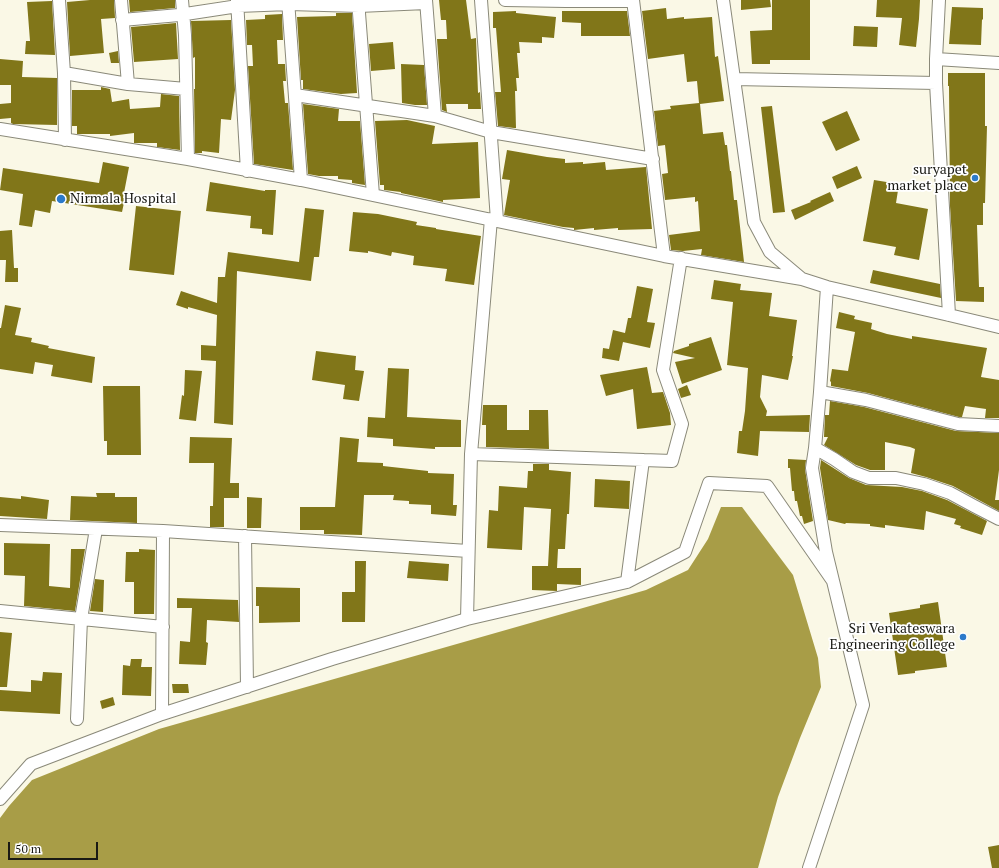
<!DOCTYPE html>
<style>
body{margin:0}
#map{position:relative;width:999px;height:868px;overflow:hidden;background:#faf8e6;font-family:"PT Serif",serif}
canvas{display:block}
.scale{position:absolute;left:8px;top:842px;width:90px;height:18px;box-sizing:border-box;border:2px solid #1a1a14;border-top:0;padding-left:5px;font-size:12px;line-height:14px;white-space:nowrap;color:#1a1a14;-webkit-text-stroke:3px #fff;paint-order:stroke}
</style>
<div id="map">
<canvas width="999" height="868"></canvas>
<div class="scale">50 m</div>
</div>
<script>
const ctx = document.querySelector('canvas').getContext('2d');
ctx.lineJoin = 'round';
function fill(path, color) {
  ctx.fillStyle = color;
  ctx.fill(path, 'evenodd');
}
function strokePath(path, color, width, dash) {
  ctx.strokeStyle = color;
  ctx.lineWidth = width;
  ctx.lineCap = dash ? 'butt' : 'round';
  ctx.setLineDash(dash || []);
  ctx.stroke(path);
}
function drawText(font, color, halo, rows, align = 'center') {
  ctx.font = font + ' "PT Serif",serif';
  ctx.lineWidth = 3.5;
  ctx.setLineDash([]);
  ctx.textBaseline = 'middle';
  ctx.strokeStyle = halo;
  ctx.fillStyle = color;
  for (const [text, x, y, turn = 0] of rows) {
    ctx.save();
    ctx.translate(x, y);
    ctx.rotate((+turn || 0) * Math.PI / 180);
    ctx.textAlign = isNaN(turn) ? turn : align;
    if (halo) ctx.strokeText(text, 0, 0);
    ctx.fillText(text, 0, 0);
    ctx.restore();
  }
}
const water = new Path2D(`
 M721,507H742L793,575L818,658L821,687L800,738L778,797L758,868H0V818L9,806L32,780L159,729L646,590L688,570L708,539Z`);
const building = new Path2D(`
 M90,0H114L115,18L101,19L104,53L70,56L67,2Z
 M129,0H175V8L130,12Z
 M439,0H466L471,39L476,38L478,93L480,92L481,109H468V104H446L447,112L442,110L437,39H447L446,20H441Z
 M741,0H770L771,7L741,10Z
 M772,0H810V60H770V64H752L750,31L772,30Z
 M877,0H920L919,19L916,47L899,45L902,18L876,17Z
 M52,1L55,55L25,54L26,41H30L27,2Z
 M952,7L983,8V20L982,19L981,45L949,44Z
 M666,8L667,19L684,17V19L712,17L715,57L718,56L724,101L700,104L703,134L723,132L725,145H727L730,171H731L734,200H737L744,262L701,255L702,249L683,251L671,250L669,235L700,231L698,201L695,202V197L665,200L662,174L668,173L665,145L658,146L654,111L671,109L670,106L699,103L697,81L687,82L684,54L648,59L642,11Z
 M516,11V13L556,17L554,38L542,37V43L519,42L520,53H517L519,78H516L517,91H515L516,128H514L498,126L495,92H501L496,28H493V12Z
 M562,11H627L630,36H581V23L562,22Z
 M336,13H352L357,93L341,94L303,89V80H301L297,17L336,16Z
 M282,14L283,40H277L278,64H285L286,81H283L285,103H288L293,170L254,164L248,66H253L252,45H247L246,20L265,19V15Z
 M231,20L235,90L231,120L221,119L219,153L202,151V153H195L194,89H195V57L193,58L191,21Z
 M176,23L178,59L134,62L131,27Z
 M854,26L878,27L877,47L853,46Z
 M393,42L395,69L371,71L369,44Z
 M118,51L119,63H111L109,53Z
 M0,59L23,61L22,77L57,78V125L13,124L11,123V118L0,119V104L11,103V85H0Z
 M401,64L424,65L427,105H415L402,103Z
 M948,73H985V126H987L985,203H983V225H977L979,287H984V302L956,301L950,206L949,86H948Z
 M101,87L110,89L112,102L129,99L130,109L160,107L161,94L179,96L180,150L157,147V143H134V133L110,136V134H77V126H72V90H101Z
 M303,104L339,109L338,121H360L365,185L352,183V180L338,179V176H319L308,174Z
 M772,106L785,212L773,213L761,107Z
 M847,111L860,140L836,151L822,122Z
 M407,120L435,126L432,144L478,142L480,198L443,200V202L401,193V192L384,190V185H380L375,121Z
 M507,150L547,157L565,159V163L583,162V164L605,162L606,170L646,167L652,229L618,230V228L594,230V228L574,230V228L563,227L504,215L510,180L502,179Z
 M103,162L129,167L123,198H125L122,212L52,201L50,213L35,210L32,227L19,225L23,194L0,190L3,168L99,183Z
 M857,166L862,178L837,189L832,177Z
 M874,180L899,184L896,203L928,209L919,260L894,255L896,247L863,241Z
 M210,182L265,191V190H276L273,235L262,234V229L250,228L251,216L206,211Z
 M830,192L834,201L795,220L791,210L811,202L810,201Z
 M136,206L181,211L174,275L129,270Z
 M305,208L324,210L319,257H314L311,281L237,271L233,425L214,423L216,361L201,360V345L216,346L217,315L188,307V309L176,305L181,291L217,303L218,277H225L228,252L299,262Z
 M353,212L378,214L417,222L416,225L436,228V229L481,236L474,285L445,281L447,269L413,265L414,256L392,252L391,256L368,251V253L349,251Z
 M12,230L14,268H18V282H5L6,260H0V231Z
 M873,270L940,284L941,298L870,283Z
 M714,280L741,284L740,290L772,293L769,316L797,320L792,356H793L788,380L762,375L760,397L767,411L766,416L810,415L809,432L760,431L758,456L737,453L739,431H742L745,411L748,368L727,365L733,302L711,299Z
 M637,286L653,289L647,322L655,323L650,348L623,342L619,361L602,358L603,348L609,349L613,330L625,333L628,318H631Z
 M5,305L21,308L15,335L32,338L31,342L49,346L48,348L95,357L92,383L51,376L53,365L35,362L33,374L0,369V328H1Z
 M839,312L855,316L854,319L872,323L871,329L887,334L912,339V336L987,348L981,377L999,380V418H985L986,409L965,406L962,417H959L868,393L831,386V382L830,381L832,369L848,371L855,332L836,328Z
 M711,337L722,370L682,384L675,362L695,358L673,353L674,351L689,346V344Z
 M316,351L356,356L355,370L364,371L359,401L343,399L345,385L312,380Z
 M647,367L652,393L663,392L670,413L671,425L637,429L633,389L606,396L600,375Z
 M388,368L409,369L407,417L461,420V447H435V449L393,446V439L367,437L368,417L385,418Z
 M185,370L202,371L196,421L179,419L182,395L184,396Z
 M687,385L691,395L681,398L678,389Z
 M103,386H140L141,455H107V441H104Z
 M830,401L864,407L956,431L999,433V470L995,500H999V511L953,486L926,477L911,473L915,449L910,447L885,442V470H870L856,465L824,445L828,437H824L825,415H829Z
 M483,405H507V430H529V410H548L549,449L486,447V425H482Z
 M190,437L232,438L230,483H239V498H224V527H210V506H213L214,463H189Z
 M340,437L359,439L357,462L383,463V466L428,471V473L454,474L453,505H457L456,516L431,514V505L409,504V501L393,500L394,495H364L362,535L324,534V530H300V507H335Z
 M788,459L806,460L805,469L813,521L804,524L802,516H800L797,501H795L794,491H792L790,468H788Z
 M821,460L849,478L866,485L902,487L922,491L947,500L987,521L982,535L960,528L961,526L954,524L956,519L926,511L924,530L885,525V528L870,526V524L846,523L845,524L828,520L820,468Z
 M533,464H549V470L571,472L569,514H567L565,549H558L557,568H581V585L557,584V591L532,590V566H548L551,509L524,507L522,550L487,548L489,510L498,511L499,486L527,488L528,471H533Z
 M595,479L630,481L629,509L594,507Z
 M96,493H115V497H137V523L70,520L71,496L97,497Z
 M21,496L49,500L47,519L0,516V497L21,499Z
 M247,497L262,498L261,528H247Z
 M4,543L50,544L49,586L70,588L71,549H85L75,611L24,606L25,576L4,575Z
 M139,549L155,550L154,614H134V582H125L126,552H139Z
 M355,561H366L365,622H342V592H355Z
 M409,561L449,564L448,581L407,578Z
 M95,579L104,580L103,612L90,611Z
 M256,587L300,588V622L259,623V606H256Z
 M177,598L238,600L239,622L207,620L206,642L208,643L206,665L179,664L180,641L190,642L192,608H177Z
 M938,602L947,667L915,671V673L898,675L889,613L920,608V605Z
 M0,632L12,633L7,687H0Z
 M131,659H142L141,667H152L151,696L122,695L123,665L130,666Z
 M43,672L62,673L60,714L0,711V690L31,692V680L42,681Z
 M172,684H188L189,693H173Z
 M113,697L115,705L102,709L100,701Z
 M999,845V868H992L988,847Z`);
const minor = new Path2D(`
 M59,0L64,73
 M121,0L128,84L186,89
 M182,0L185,35L188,159
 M237,0L247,171
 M288,0L301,180
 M358,0L373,195
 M481,0L497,220
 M505,0L566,1H633
 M633,0L664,256
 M723,0L754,222L770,252L802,279L827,287L949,315L999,327
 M122,20L179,15L238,6L289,4L359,6L426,3
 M936,59L939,0
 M734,79L936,83
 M295,95L435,116L426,0
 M435,116L491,132L653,159
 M0,129L188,159L301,180L664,256L802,279
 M65,140L64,73L128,84
 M491,219L471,454L672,461L682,424L663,370L681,258
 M827,287L820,392L815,448L834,459L853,472L869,478H896L924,484L950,493L974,506L999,519
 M949,315L936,83V59L999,63
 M820,392L866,400L958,424L999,426
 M471,454L467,619L627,582L685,552L709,483L767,486L833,581
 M0,525L163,531
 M245,536L247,687
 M627,582L643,460
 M0,611L163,627
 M467,619L332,659L162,714L163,531L468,551
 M77,719L81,619L96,529
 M0,799L31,764L162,714
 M809,868L863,705L826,552L812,468L815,448`);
const markers = [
 [975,178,4,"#2c7aca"],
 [61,199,5,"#2c7aca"],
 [963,637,4,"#2c7aca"]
];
const poiNames = [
 ["suryapet",967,170],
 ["market place",967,186],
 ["Nirmala Hospital",70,199,"left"],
 ["Sri Venkateswara",955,629],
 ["Engineering College",955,645]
];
fill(water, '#a89d47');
fill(building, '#817619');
strokePath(minor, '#8a8979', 14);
strokePath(minor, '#fff', 12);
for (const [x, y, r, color] of markers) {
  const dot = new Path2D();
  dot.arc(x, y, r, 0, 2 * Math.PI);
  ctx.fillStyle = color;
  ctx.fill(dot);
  strokePath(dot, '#fff', 1.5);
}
drawText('14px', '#1a1a14', '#fff', poiNames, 'right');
</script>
